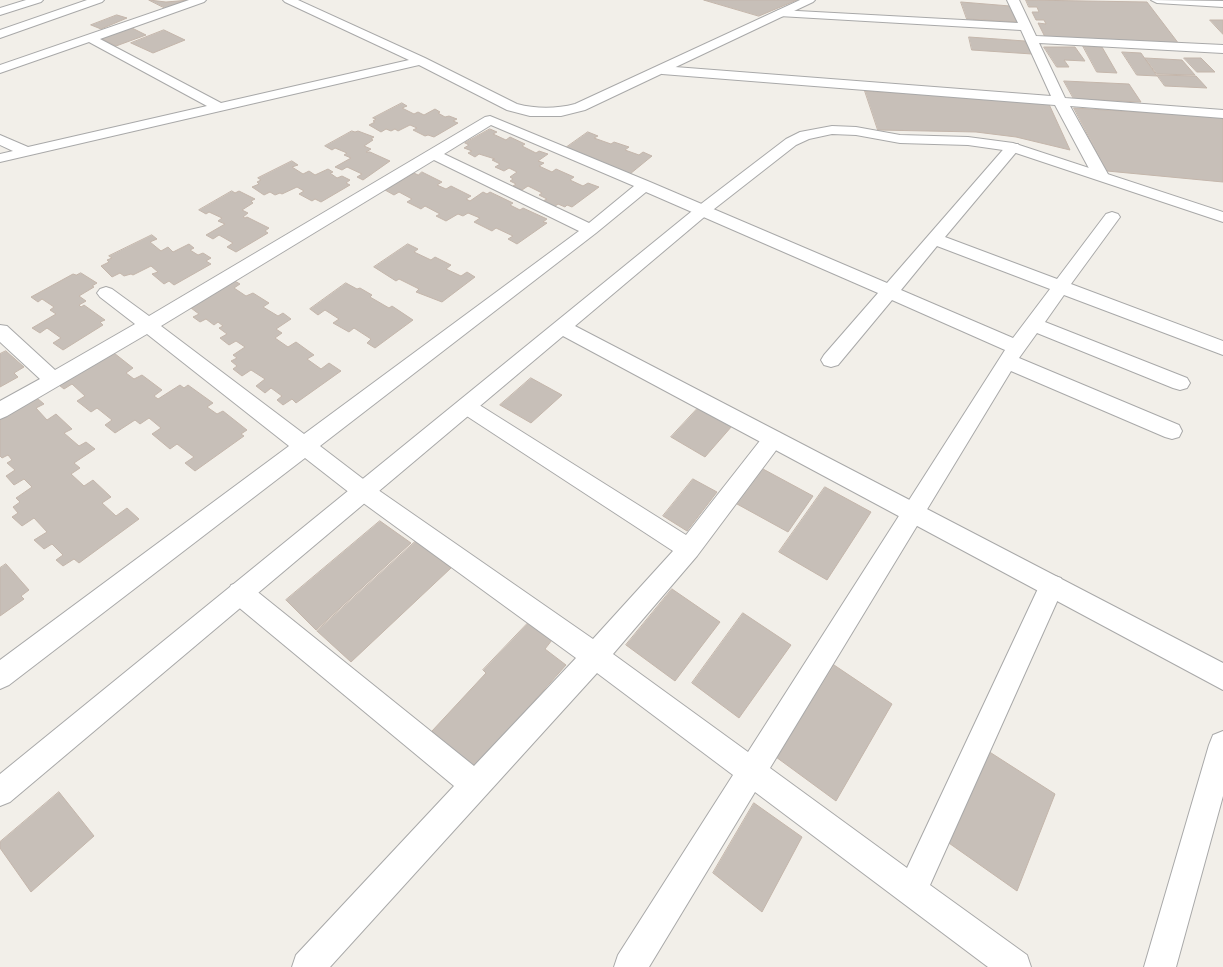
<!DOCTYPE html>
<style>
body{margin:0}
canvas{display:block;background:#f2efe9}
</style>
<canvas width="1223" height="967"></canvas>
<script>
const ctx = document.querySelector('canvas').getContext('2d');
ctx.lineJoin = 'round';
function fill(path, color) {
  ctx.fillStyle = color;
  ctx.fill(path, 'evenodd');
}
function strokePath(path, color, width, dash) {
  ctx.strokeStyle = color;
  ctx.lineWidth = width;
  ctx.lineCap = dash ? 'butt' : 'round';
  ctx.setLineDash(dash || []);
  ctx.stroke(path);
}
const building = new Path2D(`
 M149,0L166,2L190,0L165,8Z
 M704,0H797L759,16Z
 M1026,0L1147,2L1179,44L1045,37L1038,23L1046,24L1044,20H1036L1032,12H1039L1037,7H1029Z
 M961,2L1010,6L1017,22L967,19Z
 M117,15L127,18L101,29L91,25Z
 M1210,20H1223V34Z
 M128,26L146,35L116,46L98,37Z
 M164,30L185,40L153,53L131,43Z
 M969,37L1025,41L1032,54L972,50Z
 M1083,46L1102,47L1117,73L1097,72Z
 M1044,47H1075L1085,61L1064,60L1069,67H1057Z
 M1122,52L1141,53L1157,76L1137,75Z
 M1145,58L1182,60L1195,75L1157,74Z
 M1184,58H1201L1215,72H1197Z
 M1157,75L1196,76L1207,88L1165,86Z
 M1064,81L1129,84L1141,102L1074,99Z
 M865,91L1048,102L1070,150L1016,137L976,132L878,130Z
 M402,103L407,106L402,108L414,114L418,112L424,115L435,109L440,112L438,113L445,117L449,116L457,119L453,121L458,123L434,137L428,135L425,136L413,130L417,128L410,125L398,131L395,129L391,131L386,129L381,132L369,125L375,122L373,121L376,119L373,118Z
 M1074,108L1220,117L1223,120V182L1107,171Z
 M490,129L497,132L493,134L506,140L510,137L525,144L522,146L536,153L539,151L548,154L538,161L544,163L539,166L552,172L556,169L574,177L570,180L583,186L588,183L599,187L572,207L567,205L565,207L558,204L554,207L543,201L547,199L539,195L542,193L528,186L522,190L513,186L516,184L510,181L513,179L510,177L517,172L509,168L504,171L495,167L500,164L492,160L495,159L479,154L475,157L468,153L472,151L464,148L469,145L465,143Z
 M352,131L355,132L358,131L374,137L371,139L373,140L364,146L371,149L366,152H370L390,161L363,180L357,177L362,174L347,167L342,170L335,167L351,158L344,155L347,153L335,148L332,150L325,146Z
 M588,132L598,136L594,138L611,144L614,142L629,147L625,150L639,155L643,152L652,156L630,174L564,149Z
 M292,161L298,165L292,167L303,174L309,171L315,175L328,169L333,172L330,173L337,178L342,176L350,180L346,183L350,185L321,202L315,199L312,201L299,194L304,191L297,187L282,194L280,193L275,195L270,192L264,195L252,187L259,184L257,182L261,180L258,178Z
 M422,172L442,182L437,185L446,189L451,186L471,196L466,199L470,201L483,192L487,194L490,192L513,203L510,205L520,210L523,208L547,219L543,222L547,223L517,244L508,239L513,236L496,228L492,231L474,222L480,218L468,213L463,216L458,214L446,221L436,216L440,214L425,206L421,209L407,202L412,199L399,192L394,195L385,190L414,173L418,175Z
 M232,191L235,193L239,191L255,199L251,201L253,203L242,210L248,213L243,217L245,218L247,217L269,228L265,231L268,233L236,252L227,247L233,243L219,235L213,239L206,235L225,224L218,221L222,218L209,212L206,214L199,210Z
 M152,235L157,239L150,242L161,251L168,247L173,252L189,244L194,248L190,250L198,255L203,253L211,258L206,261L211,264L174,285L169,281L164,284L152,274L158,272L151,266L133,275L131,274L124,276L120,273L112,277L101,266L109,262L107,260L112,258L109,256Z
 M408,244L418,249L414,252L431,260L435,257L451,265L446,269L461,276L467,272L475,277L442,302L416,292L419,289L399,279L396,281L374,267Z
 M81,273L97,283L92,286L94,287L79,296L86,301L79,305L81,307L84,305L105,320L100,322L103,325L63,350L53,343L61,338L47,328L40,333L32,328L56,314L50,310L54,307L42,299L38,302L31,297L73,274L76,275Z
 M233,280L240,284L234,288L246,296L253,293L269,303L263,307L278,316L283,313L291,319L276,329L282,333L275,338L288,347L296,342L314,355L307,359L321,369L329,363L341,371L296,403L292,399L283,405L277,400L282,396L271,388L265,393L256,386L265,379L251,370L242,376L233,369L237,366L231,361L237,358L233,355L245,347L236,341L229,345L220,338L227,334L219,328L223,326L218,322L214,325L206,319L200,322L193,317L199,314L191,308L198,304L195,302Z
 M346,283L357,289L360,288L372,295L370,297L389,308L392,306L413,320L375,348L367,343L371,339L354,328L349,332L333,323L339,319L325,310L318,315L310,309Z
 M6,351L24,367L14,373L18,377L0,387V354Z
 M114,353L133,368L126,373L134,379L142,375L162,390L154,396L158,399L180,385L184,388L188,385L213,403L207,407L217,414L223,411L247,430L241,434L244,436L195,471L185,463L194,457L177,444L170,449L152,434L161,428L149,418L140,424L135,420L115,433L105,425L112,420L97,408L91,412L77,401L85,396L72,384L64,389L55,382Z
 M531,378L562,395L531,423L500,405Z
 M37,398L44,404L36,408L47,420L56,414L72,429L64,433L79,446L86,442L95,449L74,463L80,468L71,474L84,486L93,480L111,497L102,503L116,516L127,508L139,519L79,563L74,559L63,566L56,560L63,555L52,544L44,549L34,540L47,532L34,518L22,526L12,517L18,513L13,507L20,502L16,498L32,487L24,479L14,485L6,476L15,470L7,463L12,460L8,455L2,458L0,456V419Z
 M698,408L732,426L705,457L671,437Z
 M763,469L813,496L788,532L737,504Z
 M693,479L717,492L687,531L663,516Z
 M825,487L871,512L827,580L779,552Z
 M380,521L411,543L316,630L286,600Z
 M416,541L451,568L351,662L317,631Z
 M6,564L29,590L21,596L24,599L0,616V568Z
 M672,589L720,622L675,681L626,645Z
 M743,613L791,645L739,718L692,683Z
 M529,622L552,640L545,649L566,665L473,770L432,731L486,673L483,670Z
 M834,665L892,704L836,801L776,757Z
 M988,751L1055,794L1017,891L946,841Z
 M59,792L94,836L31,892L0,848V842Z
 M754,803L802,837L762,912L713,873Z`);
const service = new Path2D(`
 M1007,0H1019L1036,36L1223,45V53L1039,43L1065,98L1223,110V118L1070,106L1109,176L1106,179H1096L1093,176L1055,105L662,74L656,70L662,66L1051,96L1021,30L779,16L773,13L779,10L1018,23Z
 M1151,0L1223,1V7L1157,3Z
 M490,116L650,182L887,283L1008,144H1018L1020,147L1018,150L945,237L1057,279L1106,214L1112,212L1118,214L1120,217L1071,284L1223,341V355L1064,295L1045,322L1187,378L1190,383L1187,388L1180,390L1173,388L1037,333L1019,358L1179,425L1182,431L1179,437L1172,439L1165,437L1011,371L770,768L907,868L1043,578L1052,575L1061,578L1064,586L930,885L1027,955L1031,967H988L755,792L649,967H614L618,955L733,775L597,673L330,967H292L296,955L454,786L231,601L228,593L231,585L240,582L249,585L474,766L576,658L355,497L305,458L9,685L0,689V660L289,446L147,334L7,416L0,419V401L40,379L0,342V325L7,326L55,370L135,324L100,297L97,293L100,289L106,287L112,289L149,316L485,117ZM491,125L634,186L589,223L444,154ZM434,160L579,231L304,434L161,326ZM646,192L878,293L824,355L821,360L824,365L831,367L838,365L892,300L1005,350L748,752L613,654L697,556L780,445L784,439L780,433L773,431L766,433L686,535L473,401L466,398L459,401L456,406L459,411L673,551L593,639L371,485L320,446L596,233ZM937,246L1050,289L1013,338L901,290Z`);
const minor = new Path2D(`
 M26,0H43L41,2L0,15V8Z
 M87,0H104L102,2L0,38V30Z
 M189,0H206L204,2L100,39L221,103L409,60L285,2L283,0H298L425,58L517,104C536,109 556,109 575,104L800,0H815L813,2L585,110L561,116H530L507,110L419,65L0,162V154L13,151L0,145V135L28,147L207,106L89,42L0,73V65Z
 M832,126L856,127L900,135L968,137L1013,143L1223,212V222L1010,151L968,145L900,143L856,135L832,134L809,139L796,145L709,213L575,326L1223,663V690L563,336L10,802L0,806V774L697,207L786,139L800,132Z
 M1223,731V796L1176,967H1144L1209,745L1213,735Z`);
fill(building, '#c7bfb8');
strokePath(building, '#c4b6ab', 1);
strokePath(service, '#a9a9a9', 2);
strokePath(minor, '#a9a9a9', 2);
fill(service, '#fff');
fill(minor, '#fff');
</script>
